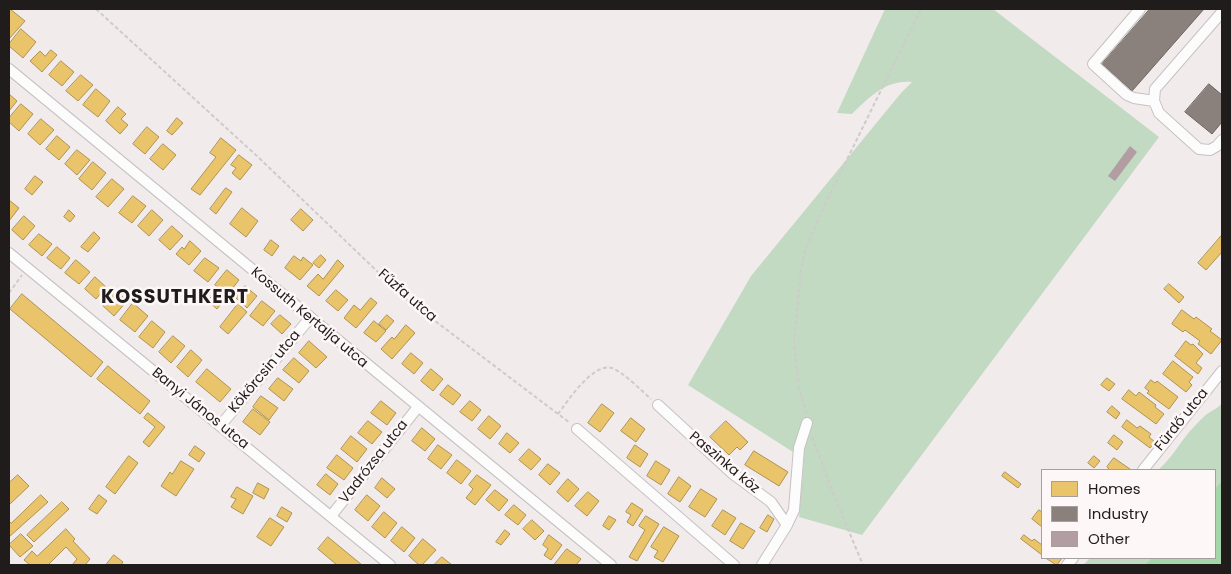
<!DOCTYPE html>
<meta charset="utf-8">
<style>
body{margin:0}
#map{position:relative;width:1231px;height:574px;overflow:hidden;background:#f2ebec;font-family:Poppins,sans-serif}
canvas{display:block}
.frame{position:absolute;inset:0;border:10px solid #201c1c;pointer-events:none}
.legend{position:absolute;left:1041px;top:469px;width:175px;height:90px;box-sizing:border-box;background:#fef7f8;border:1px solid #a59fa0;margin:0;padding:6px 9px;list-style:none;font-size:15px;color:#201c1c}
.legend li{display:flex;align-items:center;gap:10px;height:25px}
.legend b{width:25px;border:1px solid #a59fa0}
</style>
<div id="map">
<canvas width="1231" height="574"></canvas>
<div class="frame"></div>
<ul class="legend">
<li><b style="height:14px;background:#e9c46a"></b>Homes</li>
<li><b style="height:14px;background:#8a817c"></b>Industry</li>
<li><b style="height:14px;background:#b29da2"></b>Other</li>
</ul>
</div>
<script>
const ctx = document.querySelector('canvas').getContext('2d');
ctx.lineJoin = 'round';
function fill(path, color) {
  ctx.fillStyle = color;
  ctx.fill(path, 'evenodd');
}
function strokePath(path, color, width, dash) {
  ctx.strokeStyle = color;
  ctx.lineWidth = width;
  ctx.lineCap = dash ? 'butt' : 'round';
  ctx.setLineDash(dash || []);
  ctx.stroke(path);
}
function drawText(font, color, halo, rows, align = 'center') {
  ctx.font = font + ' Poppins,sans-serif';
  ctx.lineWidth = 5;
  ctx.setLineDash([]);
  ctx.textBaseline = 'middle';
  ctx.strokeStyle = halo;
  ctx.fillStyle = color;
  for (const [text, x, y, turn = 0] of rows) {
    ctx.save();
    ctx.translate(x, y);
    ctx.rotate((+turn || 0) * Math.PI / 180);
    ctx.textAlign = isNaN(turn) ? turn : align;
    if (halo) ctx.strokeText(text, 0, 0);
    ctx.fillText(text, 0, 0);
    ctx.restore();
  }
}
const green = new Path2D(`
 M885,9H993L1159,137L862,535L799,517L804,459L688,385L751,276L901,93L912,82C887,79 869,97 852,114L837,113Z
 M1222,403V565H1083L1090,558H1215V470H1158C1171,459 1179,444 1190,431C1196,425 1203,416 1210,412C1215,409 1218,408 1222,403Z`);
const water = new Path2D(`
 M1222,481V565H1145L1152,558H1215V489Z`);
const homes = new Path2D(`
 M10,9L25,21L9,39V10Z
 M21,29L36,42L23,58L9,46V44Z
 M51,50L57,55L42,72L30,61L40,51L45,56Z
 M61,61L74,72L62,86L49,75Z
 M81,75L93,85L78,101L66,91Z
 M96,89L110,101L98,117L83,105Z
 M9,94L17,101L9,111Z
 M21,104L33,114L19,131L9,122V118Z
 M118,107L126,114L121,119L128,125L120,134L106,121Z
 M177,118L183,123L172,135L167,131Z
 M41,119L54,130L40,145L28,134Z
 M147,127L159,137L145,154L133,144Z
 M57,136L70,147L59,160L46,149Z
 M221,138L236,150L200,195L191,189L216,157L210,153Z
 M163,144L176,155L163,170L150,159Z
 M77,150L90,160L77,175L65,164Z
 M239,155L252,165L240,180L232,173L236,168L231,165Z
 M93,162L106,173L92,190L79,179Z
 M35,176L43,182L32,195L25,189Z
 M112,179L124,189L108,207L96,197Z
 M226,188L232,192L216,214L210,209Z
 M133,196L146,206L132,223L119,213Z
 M9,200L19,208L9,221Z
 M242,208L258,221L246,237L230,224Z
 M301,209L313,220L303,231L291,220Z
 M69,210L75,216L70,222L64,217Z
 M152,210L163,220L149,236L138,226Z
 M24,216L35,226L23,240L12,230Z
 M172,226L183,236L170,250L159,240Z
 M94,232L100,238L88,252L81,247Z
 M39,234L52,244L42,256L29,245Z
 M1222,235V252L1206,270L1198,263Z
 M271,240L279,246L272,256L264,250Z
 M190,241L201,251L189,265L176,254L182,247L184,249Z
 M57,247L70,258L61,269L47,258Z
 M321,255L326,260L319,268L313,263Z
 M294,256L301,261L303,257L313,265L300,280L285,268Z
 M205,258L219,268L208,282L194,271Z
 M76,260L90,272L79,284L65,273Z
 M338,260L344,266L319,296L307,286L318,274L323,279Z
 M227,270L239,280L228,294L215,285Z
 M95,277L106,287L96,299L85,289Z
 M1169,284L1184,297L1179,303L1164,289Z
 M245,286L257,296L247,308L235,297Z
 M115,290L127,301L114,316L102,305Z
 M336,290L348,300L338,311L326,301Z
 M215,293L224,300L217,309L208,301Z
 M22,294L103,362L91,377L10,309Z
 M371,298L377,303L356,328L344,318L354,305L360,310Z
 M262,301L275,311L263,326L250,316Z
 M133,303L148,316L135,332L120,320Z
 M238,304L247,312L228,334L220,327Z
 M1182,310L1194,319L1196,317L1212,329L1210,331L1222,340L1211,354L1198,344L1200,341L1185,330L1183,332L1172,324Z
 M280,315L291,324L282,334L271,324Z
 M387,315L394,321L386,330L379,324Z
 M152,321L165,332L153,348L139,337Z
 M374,321L386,331L376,342L364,333Z
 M406,325L415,333L392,359L381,349L392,337L394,339Z
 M173,336L185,346L171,363L159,352Z
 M309,341L327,357L316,368L299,353Z
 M1186,341L1191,345L1193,344L1203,354L1196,363L1202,368L1198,374L1175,356Z
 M191,350L202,360L188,377L177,367Z
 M411,353L423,363L414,374L402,364Z
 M294,358L309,371L299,383L283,370Z
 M1173,361L1193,377L1189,382L1192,385L1186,392L1163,374Z
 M108,366L150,401L140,414L97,379Z
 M207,369L231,389L220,402L196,382Z
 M431,369L443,379L433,391L421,381Z
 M278,378L293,389L284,401L269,389Z
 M1107,378L1115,384L1109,391L1101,385Z
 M1151,380L1155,383L1157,381L1178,397L1169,409L1147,393L1149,391L1145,388Z
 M448,385L461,395L453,405L440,395Z
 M1129,390L1136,396L1139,392L1156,405L1155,407L1164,414L1156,424L1122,399Z
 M261,396L278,408L269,420L253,407Z
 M381,401L396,413L387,425L371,413Z
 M470,401L481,410L472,421L460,412Z
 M602,404L614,413L600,432L588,423Z
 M1112,406L1120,413L1116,419L1107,412Z
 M253,409L270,422L260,435L243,422Z
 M148,413L165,427L149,447L143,442L155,427L144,418Z
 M489,416L501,426L490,439L478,429Z
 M631,418L645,429L636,442L621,431Z
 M1127,420L1137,428L1140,426L1151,434L1149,437L1155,442L1150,448L1122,427Z
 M368,421L382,432L372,444L358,433Z
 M726,421L748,442L740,450L737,447L729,455L710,437Z
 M422,428L435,439L425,451L412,441Z
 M507,433L519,443L510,453L499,444Z
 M1114,435L1123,442L1117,450L1108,443Z
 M351,436L367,449L357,462L341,449Z
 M438,445L452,455L441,469L428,459Z
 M635,445L648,454L640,467L627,458Z
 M195,446L205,453L199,462L189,455Z
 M529,449L541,459L531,470L519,460Z
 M754,451L788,472L779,486L745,465Z
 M337,455L353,468L344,480L327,468Z
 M129,456L138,463L115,494L106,487Z
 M1094,456L1100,461L1094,468L1088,463Z
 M1114,458L1130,469L1129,470H1110L1107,467Z
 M457,460L471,471L461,484L447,473Z
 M181,461L194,469L176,496L161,486L170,472L172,474Z
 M656,461L670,470L661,485L647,476Z
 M548,464L560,473L550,485L539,475Z
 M1005,472L1021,484L1018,488L1002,476Z
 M326,474L338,484L330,495L317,485Z
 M18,475L29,486L9,505V483Z
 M477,475L491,485L475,505L466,498L473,489L469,485Z
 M679,477L691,486L680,502L668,494Z
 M382,478L395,489L387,498L375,488Z
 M568,479L579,489L568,502L557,492Z
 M258,483L269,489L264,499L253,493Z
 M237,487L253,496L243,514L231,507L236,499L231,497Z
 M701,489L717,499L705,517L689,507Z
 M495,490L508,500L499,511L486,500Z
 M588,492L599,501L587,516L575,506Z
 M41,495L48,502L9,537V521L11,523Z
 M99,495L107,501L97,514L89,509Z
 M367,495L380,506L368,521L355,510Z
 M62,502L69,509L34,542L27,535Z
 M632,503L643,510L633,526L627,522L631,515L626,512Z
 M514,505L526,515L518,525L505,515Z
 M282,507L292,513L287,522L277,516Z
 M723,510L736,518L725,535L712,526Z
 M1039,510L1042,512V527L1032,519Z
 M384,512L397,523L385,538L372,527Z
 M768,515L774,519L767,532L760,528Z
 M609,516L616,520L609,530L603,526Z
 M646,516L659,524L637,561L629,557L645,530L639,526Z
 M270,518L284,527L271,546L257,537Z
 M532,520L544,531L535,540L523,529Z
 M741,523L755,531L743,549L730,541Z
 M402,527L415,538L404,552L391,541Z
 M664,527L679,536L663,562L654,557L658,551L651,547Z
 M66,529L75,539L73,541L90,559L85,565H72L77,559L66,547L48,565H30L24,560L32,551L37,556Z
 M505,530L510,534L501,545L496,542Z
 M21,534L33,546L20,557L9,545Z
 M549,535L562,545L551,560L544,555L548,549L543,545Z
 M1024,535L1032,541L1034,539L1042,545V555L1021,539Z
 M328,537L362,565H337L318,549Z
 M423,539L436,550L422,565H419L409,556Z
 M567,549L581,559L576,565H554Z
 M114,555L123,562L121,565H106Z
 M442,557L452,565H434Z
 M1046,558H1062L1057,565Z`);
const industry = new Path2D(`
 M1150,9H1204L1132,91L1102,64Z
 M1209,84L1222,95V122L1212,134L1185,112Z`);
const building = new Path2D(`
 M1130,146L1137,152L1115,181L1108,176Z`);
const path = new Path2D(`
 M96,9L258,157L406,299L570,423
 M9,293L22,275
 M558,414C567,402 593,362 612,368C623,372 642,391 651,399
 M807,414L799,388L794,342L801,270L806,247L829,196L921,9
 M812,437L835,498L863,565`);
const minor = new Path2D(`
 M1140,9L1093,64L1127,95L1134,98L1154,101
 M1222,12L1155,89L1154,101L1159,113L1199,149L1210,150L1217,146L1222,140
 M9,69L611,565
 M9,253L390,565
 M658,405L733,474L771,502L787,525L762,565
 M220,426L310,318
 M577,429L734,565
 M1143,470L1222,371
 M331,516L418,407
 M787,525L794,510L799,448L807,423
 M1067,565L1073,558`);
const streetNames = [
 ["Fűzfa utca",407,296,41],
 ["Kossuth Kertalja utca",309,318,40],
 ["Kökörcsin utca",265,372,-50],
 ["Banyi János utca",200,409,39],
 ["Fürdő utca",1182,420,-51],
 ["Vadrózsa utca",374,462,-52],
 ["Paszinka köz",724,463,40]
];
const districtNames = [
 ["KOSSUTHKERT",175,298]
];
fill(green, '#c2d9c2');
fill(water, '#a5d6aa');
fill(homes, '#e9c46a');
strokePath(homes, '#ad9253', 1);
fill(industry, '#8a817c');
strokePath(industry, '#6a635f', 1);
fill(building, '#b29da2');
strokePath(minor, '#c7c1c2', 12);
strokePath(path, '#cdcbcb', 2, [4, 2.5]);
strokePath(minor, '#fdfcfc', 10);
drawText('14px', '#201c1c', '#fef7f8', streetNames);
ctx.letterSpacing = '1px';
drawText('bold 19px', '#201c1c', '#fef7f8', districtNames);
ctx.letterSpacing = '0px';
</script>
